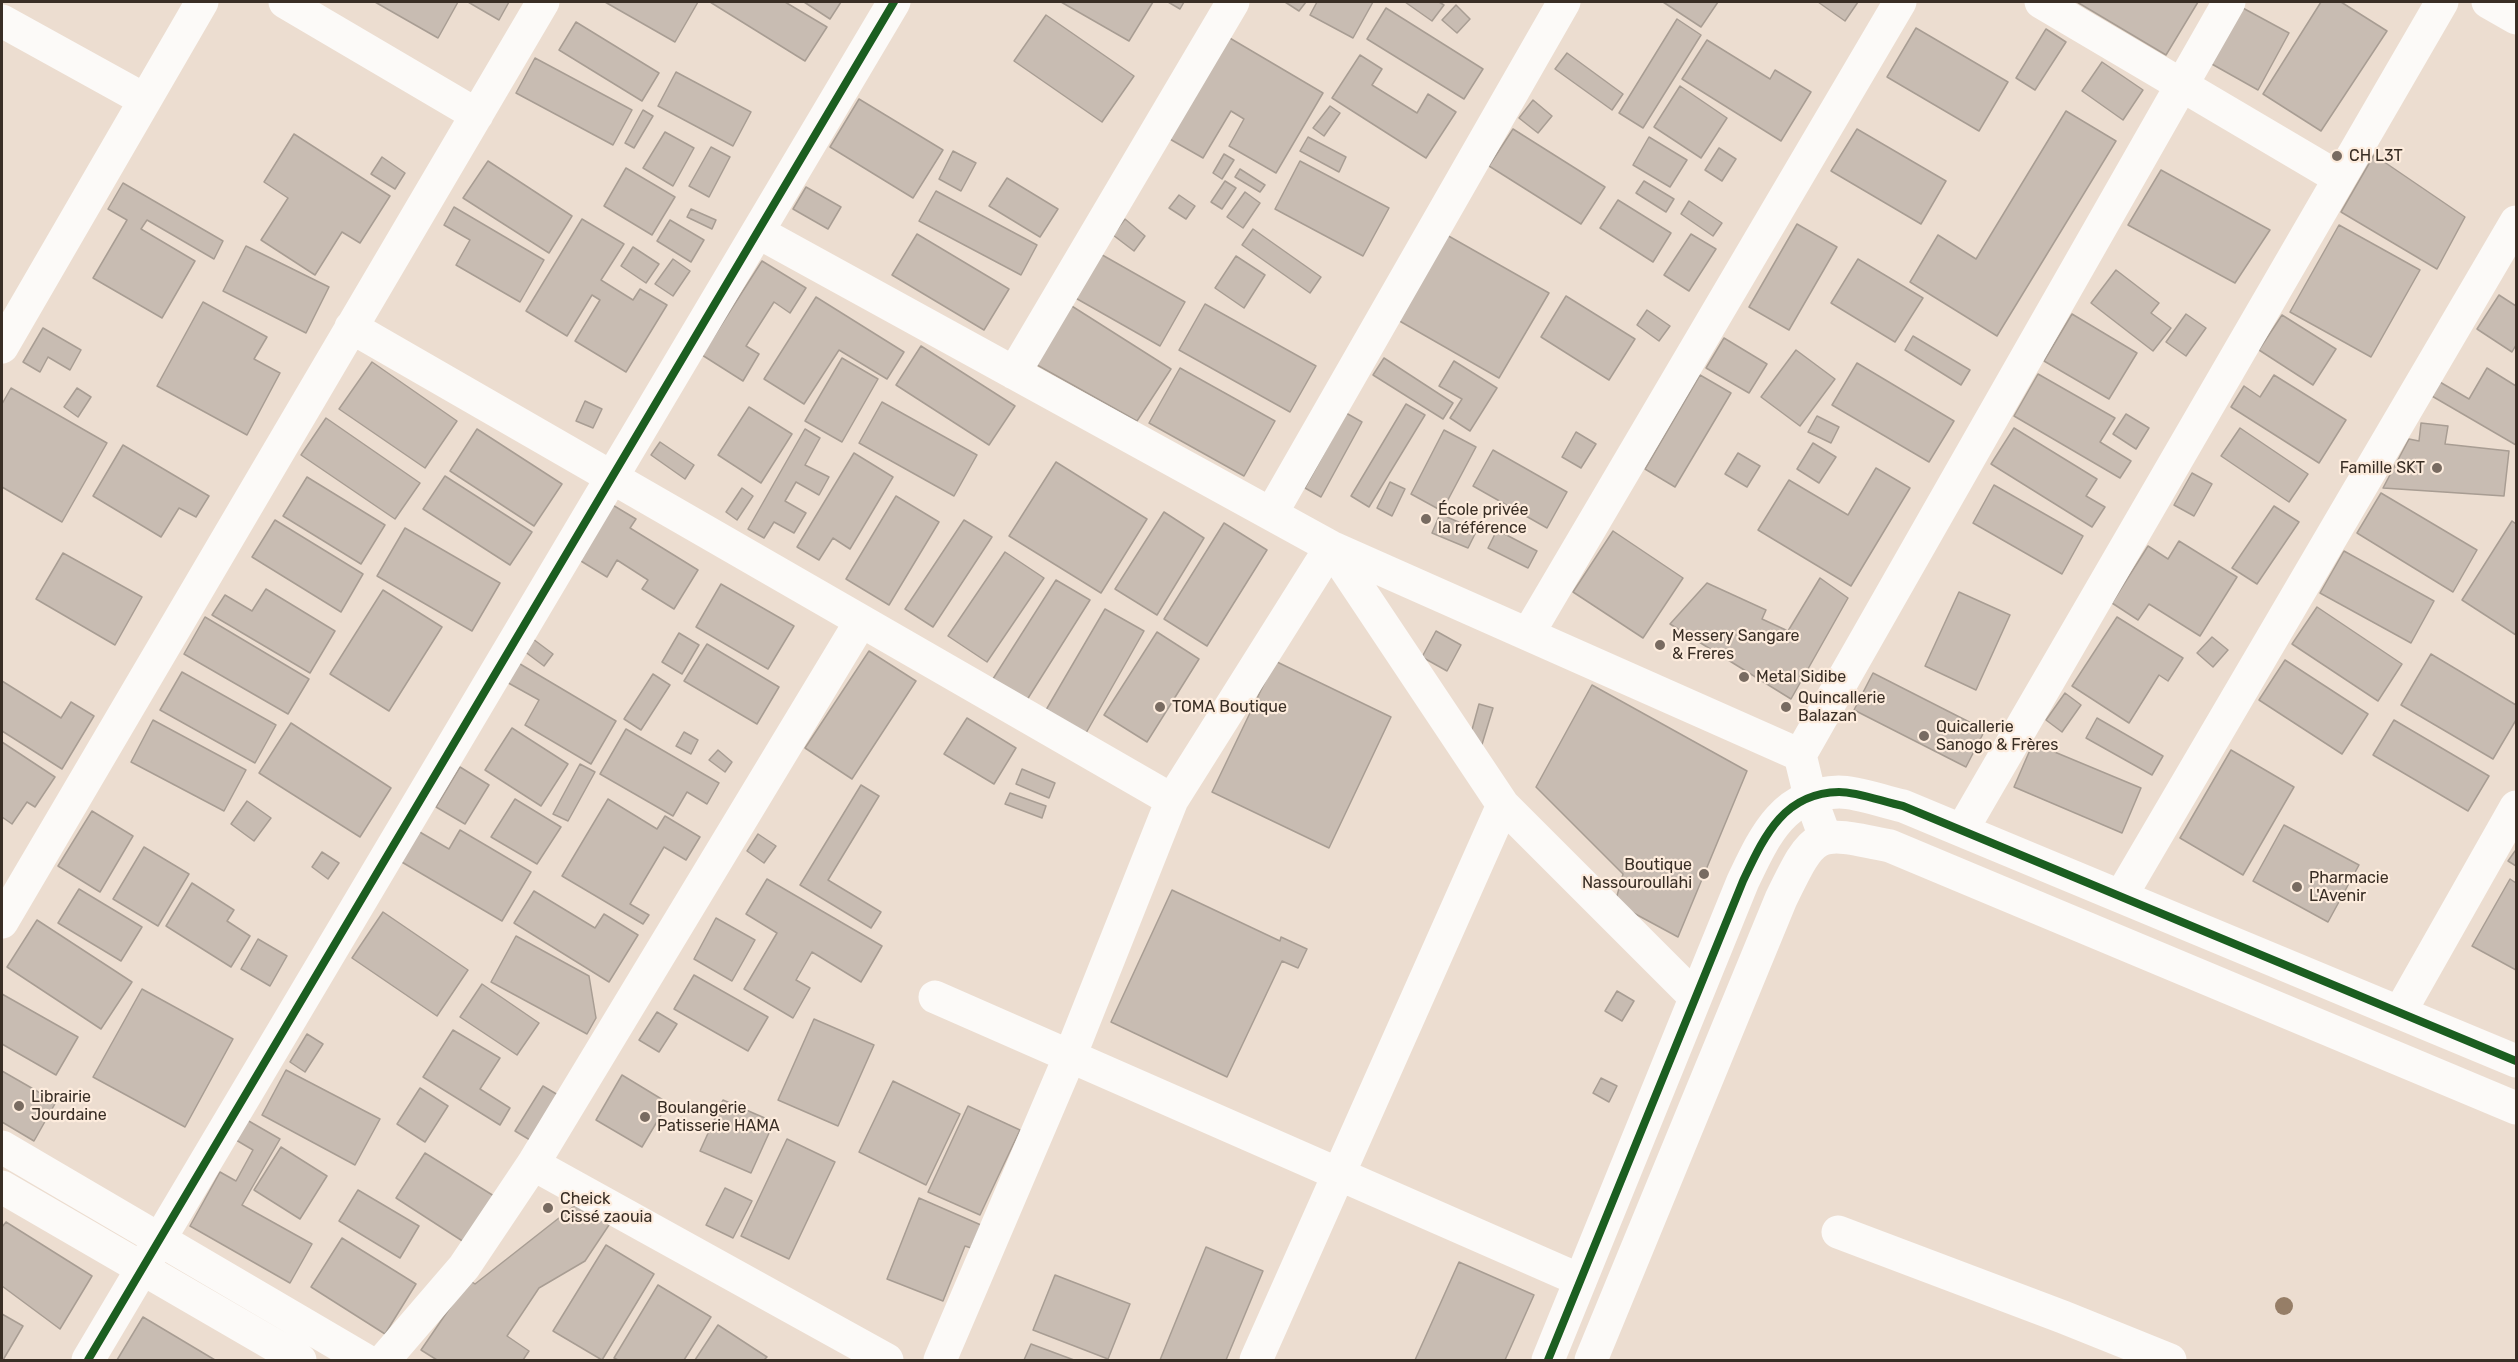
<!DOCTYPE html>
<meta charset="utf-8">
<style>
body{margin:0}
#map{position:relative;width:2518px;height:1362px;overflow:hidden;background:#ecddd0;font-family:Rubik,sans-serif}
canvas{display:block}
.frame{position:absolute;inset:0;border:3px solid #392e25;pointer-events:none}
</style>
<div id="map">
<canvas width="2518" height="1362"></canvas>
<div class="frame"></div>
</div>
<script>
const ctx = document.querySelector('canvas').getContext('2d');
ctx.lineJoin = 'round';
function fill(path, color) {
  ctx.fillStyle = color;
  ctx.fill(path, 'evenodd');
}
function strokePath(path, color, width, dash) {
  ctx.strokeStyle = color;
  ctx.lineWidth = width;
  ctx.lineCap = dash ? 'butt' : 'round';
  ctx.setLineDash(dash || []);
  ctx.stroke(path);
}
function drawText(font, color, halo, rows, align = 'center') {
  ctx.font = font + ' Rubik,sans-serif';
  ctx.lineWidth = 4.5;
  ctx.setLineDash([]);
  ctx.textBaseline = 'middle';
  ctx.strokeStyle = halo;
  ctx.fillStyle = color;
  for (const [text, x, y, turn = 0] of rows) {
    ctx.save();
    ctx.translate(x, y);
    ctx.rotate((+turn || 0) * Math.PI / 180);
    ctx.textAlign = isNaN(turn) ? turn : align;
    if (halo) ctx.strokeText(text, 0, 0);
    ctx.fillText(text, 0, 0);
    ctx.restore();
  }
}
const building = new Path2D(`
 M375,2H458L438,38Z
 M468,2H509L499,20Z
 M605,2H698L675,42Z
 M710,2H785L827,27L805,61Z
 M804,2H841L830,19Z
 M1061,2H1153L1129,41Z
 M1168,2H1184L1180,9Z
 M1285,2H1306L1299,11Z
 M1317,2H1373L1353,38L1310,15Z
 M1405,2H1439L1444,5L1432,21Z
 M1663,2H1718L1701,27Z
 M1818,2H1858L1845,21Z
 M2077,2H2198L2166,55Z
 M2321,2H2341L2387,31L2321,131L2263,94Z
 M1456,5L1470,19L1457,33L1442,20Z
 M2241,7L2289,33L2258,90L2210,63Z
 M1386,8L1483,69L1464,99L1367,39Z
 M1046,15L1134,76L1102,122L1014,61Z
 M1677,19L1701,35L1643,128L1619,113Z
 M576,22L659,73L642,101L559,50Z
 M1916,28L2008,82L1979,131L1887,77Z
 M2046,29L2066,42L2035,90L2016,78Z
 M1228,37L1323,93L1276,173L1229,146L1244,119L1231,111L1203,158L1168,138Z
 M1707,40L1770,79L1775,70L1811,92L1781,141L1682,79Z
 M1567,53L1623,94L1612,110L1555,69Z
 M1360,55L1382,69L1372,85L1417,113L1428,94L1456,112L1426,158L1332,98Z
 M535,58L632,110L613,145L516,93Z
 M2102,62L2143,90L2123,120L2082,91Z
 M676,72L751,112L733,146L658,106Z
 M1680,86L1727,118L1701,158L1654,127Z
 M859,99L943,150L913,198L830,147Z
 M1533,100L1552,116L1538,133L1519,118Z
 M1330,106L1340,113L1324,136L1313,128Z
 M643,110L653,116L634,148L625,143Z
 M2066,111L2116,141L1997,336L1910,282L1938,235L1976,259Z
 M1513,129L1605,187L1581,224L1489,166Z
 M1857,129L1946,181L1921,224L1831,171Z
 M665,132L694,148L673,186L643,168Z
 M294,134L390,196L360,243L342,232L315,275L261,240L288,198L264,182Z
 M1308,137L1346,157L1339,172L1300,151Z
 M1649,137L1687,160L1670,187L1633,165Z
 M711,147L730,157L709,197L689,186Z
 M1719,148L1736,159L1722,181L1705,170Z
 M953,151L976,163L961,191L939,179Z
 M1224,154L1234,160L1222,179L1213,173Z
 M2374,155L2465,217L2437,269L2341,212Z
 M382,157L405,173L395,189L371,174Z
 M488,161L572,216L549,253L463,198Z
 M1300,161L1389,208L1363,256L1275,209Z
 M626,168L675,197L652,235L604,206Z
 M1240,169L1265,185L1260,192L1235,177Z
 M2161,170L2270,230L2235,283L2128,225Z
 M1007,178L1058,209L1040,237L989,206Z
 M1225,181L1236,188L1222,209L1211,202Z
 M1644,181L1674,199L1666,212L1636,193Z
 M123,183L223,241L214,259L147,220L141,229L195,261L162,318L93,278L127,220L108,209Z
 M806,187L841,207L828,229L793,209Z
 M936,191L1037,245L1021,275L919,221Z
 M1245,192L1260,203L1243,228L1227,217Z
 M1179,195L1195,206L1186,219L1169,208Z
 M1618,200L1671,233L1653,262L1600,228Z
 M1689,201L1722,223L1713,236L1681,214Z
 M454,207L544,260L520,302L456,265L470,240L444,225Z
 M691,209L716,220L712,229L687,217Z
 M582,219L624,244L601,280L633,300L640,289L667,305L626,372L575,341L600,300L592,295L567,336L526,311Z
 M1125,219L1145,236L1134,251L1113,235Z
 M670,220L704,240L691,262L657,241Z
 M1797,224L1837,247L1789,330L1749,307Z
 M2339,225L2420,270L2371,357L2290,312Z
 M1253,229L1321,277L1310,293L1242,245Z
 M917,234L1009,289L984,330L892,275Z
 M1445,234L1549,293L1499,378L1396,319Z
 M1691,234L1716,249L1689,291L1664,275Z
 M246,246L329,287L306,333L223,291Z
 M633,247L659,264L646,283L621,266Z
 M1097,252L1185,302L1160,346L1072,296Z
 M1236,256L1265,275L1244,308L1215,288Z
 M673,259L690,271L673,296L655,284Z
 M1858,259L1923,298L1895,342L1831,303Z
 M762,261L806,288L790,313L774,302L746,346L759,354L743,381L702,355Z
 M2116,270L2159,303L2151,313L2171,328L2153,351L2091,303Z
 M2499,295L2516,306V345L2512,352L2477,329Z
 M1566,296L1635,339L1609,380L1541,337Z
 M816,297L904,352L887,379L839,350L804,404L764,379Z
 M203,302L267,337L254,359L280,373L247,435L157,386Z
 M1067,303L1171,369L1137,421L1030,361Z
 M1205,304L1316,366L1290,412L1179,350Z
 M1647,310L1670,326L1659,341L1637,325Z
 M2072,314L2137,353L2109,399L2044,361Z
 M2186,314L2206,328L2186,356L2166,342Z
 M2282,315L2336,349L2313,385L2259,350Z
 M43,328L81,350L70,370L48,357L40,372L23,362Z
 M1913,336L1970,370L1961,385L1905,350Z
 M1724,338L1767,364L1749,393L1706,368Z
 M921,346L1015,406L989,445L896,385Z
 M1796,350L1835,379L1800,426L1761,397Z
 M842,358L878,379L842,442L805,421Z
 M1384,358L1453,403L1443,419L1373,375Z
 M1454,361L1497,388L1470,431L1450,418L1462,399L1439,386Z
 M372,362L457,421L425,468L339,409Z
 M1857,363L1954,421L1929,462L1832,405Z
 M1180,368L1275,421L1244,476L1149,423Z
 M2487,368L2516,386V445L2425,392L2433,378L2469,399Z
 M2038,374L2115,418L2100,442L2131,461L2120,478L2014,416Z
 M1700,375L1731,393L1675,487L1645,469Z
 M2274,375L2346,420L2319,463L2231,407L2244,386L2260,397Z
 M11,388L107,443L62,522L2,487V404Z
 M77,388L91,397L78,417L64,407Z
 M585,401L602,409L593,428L576,421Z
 M882,402L977,455L954,496L859,443Z
 M1406,404L1425,415L1369,507L1351,496Z
 M749,407L792,434L761,483L718,455Z
 M1346,413L1362,422L1321,497L1305,488Z
 M2126,414L2149,428L2136,449L2113,434Z
 M1817,416L1839,427L1831,443L1808,432Z
 M326,418L420,483L395,519L301,455Z
 M2421,423L2448,426L2445,444L2509,451L2504,496L2383,488L2409,439L2419,441Z
 M2014,428L2097,479L2086,496L2105,507L2092,527L1991,464Z
 M2240,428L2308,474L2289,502L2221,456Z
 M477,429L562,484L534,526L450,471Z
 M805,429L820,438L805,465L829,477L819,495L796,482L785,501L806,513L794,533L774,522L764,538L748,529Z
 M1444,430L1476,447L1442,511L1411,494Z
 M1576,432L1596,444L1581,468L1562,457Z
 M660,442L694,465L685,479L651,455Z
 M1813,443L1836,457L1819,483L1797,469Z
 M123,445L209,496L196,517L179,508L161,537L93,496Z
 M1493,450L1567,492L1547,528L1473,486Z
 M854,453L893,477L850,549L833,538L819,560L797,547Z
 M1738,453L1760,466L1747,487L1725,474Z
 M1056,462L1147,519L1101,593L1009,536Z
 M1876,468L1910,488L1851,586L1758,530L1789,480L1848,515Z
 M2192,473L2212,484L2194,516L2174,505Z
 M445,476L532,532L510,565L423,509Z
 M307,477L385,525L361,564L283,516Z
 M1390,482L1405,489L1392,516L1377,508Z
 M1994,485L2083,536L2062,574L1973,523Z
 M742,488L753,496L737,520L726,512Z
 M2381,493L2477,550L2453,592L2357,533Z
 M896,496L939,522L889,605L846,579Z
 M611,504L636,519L630,528L698,570L674,609L642,589L648,580L617,560L607,577L576,558Z
 M2274,506L2299,522L2257,584L2232,568Z
 M1164,512L1204,538L1157,615L1115,589Z
 M1440,514L1477,530L1468,548L1432,533Z
 M275,520L363,574L341,612L252,557Z
 M964,520L992,537L933,627L905,609Z
 M2512,521L2516,524V635L2462,600Z
 M1224,523L1267,550L1207,646L1164,619Z
 M405,528L500,583L472,631L377,576Z
 M1497,530L1537,551L1528,568L1488,548Z
 M1613,531L1683,578L1643,638L1573,592Z
 M2179,541L2237,577L2200,636L2149,604L2138,620L2112,603L2148,546L2168,559Z
 M2344,551L2434,601L2411,643L2320,593Z
 M1005,552L1044,578L987,662L948,636Z
 M63,553L142,597L115,645L36,599Z
 M1820,578L1848,598L1791,699L1670,624L1707,583L1766,610L1762,619L1788,631Z
 M1056,580L1090,600L1025,703L991,682Z
 M721,584L794,626L768,669L696,627Z
 M266,589L335,631L310,673L212,615L225,595L252,611Z
 M383,590L442,627L389,711L330,674Z
 M1959,592L2010,615L1976,690L1925,666Z
 M2317,607L2402,664L2378,701L2292,644Z
 M1105,609L1144,631L1086,733L1046,710Z
 M205,617L309,679L288,714L184,654Z
 M2117,617L2183,658L2168,681L2159,675L2129,723L2072,686Z
 M1436,631L1461,645L1447,671L1422,657Z
 M1157,632L1199,659L1147,742L1104,715Z
 M679,633L699,645L682,674L662,662Z
 M2212,637L2228,650L2213,667L2197,653Z
 M533,639L553,654L544,666L524,651Z
 M707,644L779,687L757,724L684,681Z
 M869,651L916,681L852,779L805,748Z
 M2431,654L2516,705V720L2493,759L2401,705Z
 M2285,660L2368,714L2342,754L2259,700Z
 M515,661L616,721L591,764L525,725L539,700L503,680Z
 M1275,661L1391,717L1329,848L1212,792Z
 M182,672L276,725L255,763L160,710Z
 M1873,673L1985,730L1966,767L1854,710Z
 M653,674L670,685L641,730L624,719Z
 M2,681L61,718L71,702L94,716L62,769L2,731Z
 M1592,685L1747,771L1678,937L1615,903L1623,874L1536,787Z
 M2065,693L2081,705L2062,732L2046,720Z
 M1479,704L1493,708L1480,751L1467,748Z
 M967,718L1016,748L994,784L944,754Z
 M2097,718L2163,756L2152,775L2086,738Z
 M153,720L246,770L224,811L131,762Z
 M2394,720L2489,776L2468,811L2373,755Z
 M291,723L391,788L360,837L259,773Z
 M512,728L568,764L541,806L485,770Z
 M626,729L719,783L707,804L687,792L673,816L600,774Z
 M684,732L698,740L691,754L676,746Z
 M2,742L55,777L35,807L27,802L12,824L2,817Z
 M2033,743L2141,788L2122,833L2014,787Z
 M718,750L732,762L725,772L709,760Z
 M2231,750L2294,787L2243,875L2180,838Z
 M580,764L595,772L568,821L553,814Z
 M460,767L489,785L465,824L436,807Z
 M1022,769L1055,783L1049,798L1016,784Z
 M861,785L879,796L828,880L881,912L871,928L800,885Z
 M1010,793L1046,806L1042,818L1005,804Z
 M515,799L561,827L537,864L491,837Z
 M608,799L657,829L665,816L700,837L686,860L664,847L630,904L649,915L643,924L562,876Z
 M247,801L271,818L254,841L231,824Z
 M92,811L133,836L100,892L58,866Z
 M2284,825L2359,865L2328,922L2253,881Z
 M460,830L531,872L502,921L400,861L418,831L449,849Z
 M758,834L776,846L764,863L747,851Z
 M144,847L189,874L158,926L113,899Z
 M2515,851L2516,852V866L2508,861Z
 M322,852L339,863L328,879L312,867Z
 M767,879L882,946L861,982L812,952L796,980L810,988L793,1018L744,989L777,933L746,914Z
 M2510,879L2516,883V970L2472,946Z
 M192,883L234,910L227,921L250,936L231,967L166,926Z
 M79,889L142,927L121,961L58,923Z
 M1172,890L1280,941L1281,937L1307,949L1298,968L1282,961L1227,1077L1111,1022Z
 M534,891L595,928L604,914L638,935L609,982L514,923Z
 M383,912L468,970L437,1016L352,958Z
 M716,918L755,940L732,981L694,959Z
 M37,920L132,982L101,1029L7,967Z
 M516,936L589,976L596,1018L587,1034L491,982Z
 M258,939L287,956L270,986L241,969Z
 M694,975L768,1017L748,1051L674,1009Z
 M482,984L539,1023L517,1055L460,1017Z
 M142,989L233,1039L185,1127L93,1077Z
 M1617,991L1634,1001L1622,1021L1605,1011Z
 M2,994L78,1037L56,1075L2,1044Z
 M657,1012L677,1024L659,1052L639,1040Z
 M814,1019L874,1045L838,1126L778,1100Z
 M453,1030L500,1058L480,1089L510,1108L500,1125L423,1077Z
 M307,1034L323,1044L305,1072L290,1062Z
 M286,1070L380,1119L355,1165L262,1115Z
 M2,1071L56,1102L34,1141L2,1122Z
 M622,1075L668,1103L642,1147L596,1120Z
 M1601,1078L1617,1086L1609,1102L1593,1093Z
 M893,1081L960,1114L926,1185L859,1152Z
 M543,1086L563,1098L535,1143L515,1131Z
 M420,1088L448,1106L425,1142L397,1124Z
 M723,1100L774,1122L751,1173L700,1151Z
 M968,1106L1020,1130L980,1215L928,1192Z
 M247,1120L280,1139L242,1205L312,1244L290,1283L190,1226L220,1172L236,1181L253,1150L236,1140Z
 M787,1139L835,1162L789,1259L741,1236Z
 M281,1147L327,1176L300,1219L254,1190Z
 M425,1153L494,1196L464,1242L396,1198Z
 M725,1188L752,1201L733,1238L706,1225Z
 M358,1190L419,1226L400,1258L339,1221Z
 M919,1198L981,1225L971,1248L965,1246L943,1301L887,1279Z
 M578,1203L609,1225L585,1261L539,1288L507,1336L529,1351L523,1360H437L421,1350L469,1280L475,1284Z
 M6,1222L92,1276L60,1329L2,1286V1227Z
 M342,1238L416,1284L385,1334L311,1287Z
 M606,1245L654,1274L602,1360L553,1331Z
 M1206,1247L1263,1271L1226,1360H1160Z
 M1459,1262L1534,1295L1505,1360H1415Z
 M1055,1275L1130,1304L1108,1359L1033,1330Z
 M658,1285L711,1317L684,1360H618L614,1358Z
 M2,1314L23,1326L3,1360H2Z
 M143,1317L215,1360H117Z
 M718,1325L767,1357L764,1360H695Z
 M1031,1344L1074,1360H1024Z`);
const street = new Path2D(`
 M285,2L477,115
 M2041,2L2339,178
 M2488,2L2516,18
 M2,21L145,100
 M758,232L1331,547L1800,755
 M351,327L1172,800
 M2,347L202,2
 M1014,373L1233,2
 M1271,514L1564,2
 M1331,547L1503,805L1695,997
 M1528,634L1900,2
 M1962,830L2442,2
 M1825,837L1810,796L1800,755L2229,2
 M2121,896L2516,222
 M2,922L543,2
 M935,997L1580,1280
 M2400,1012L2516,807
 M533,1164L887,1360
 M1838,1232L2063,1317L2170,1360
 M88,1360L894,2
 M384,1360L464,1267L533,1164L861,621
 M940,1360L1070,1056L1172,800L1331,547
 M1256,1360L1503,805`);
const secondary = new Path2D(`
 M2,1147L365,1360
 M2,1187L300,1360
 M1548,1360L1743,881C1764,837 1783,793 1839,792C1859,792 1883,802 1903,806L2516,1061
 M1591,1360L1781,899C1815,829 1815,830 1890,846L2516,1108`);
const cycleway = new Path2D(`
 M88,1360L894,2
 M1548,1360L1743,881C1764,837 1783,793 1839,792C1859,792 1883,802 1903,806L2516,1061`);
const trees = [
 [2284,1306]
];
const markers = [
 [2337,156,6,"#786b61"],
 [2437,468,6,"#786b61"],
 [1426,519,6,"#786b61"],
 [1660,645,6,"#786b61"],
 [1744,677,6,"#786b61"],
 [1160,707,6,"#786b61"],
 [1786,707,6,"#786b61"],
 [1924,736,6,"#786b61"],
 [1704,874,6,"#786b61"],
 [2297,887,6,"#786b61"],
 [19,1106,6,"#786b61"],
 [645,1117,6,"#786b61"],
 [548,1208,6,"#786b61"]
];
const poiNames = [
 ["CH L3T",2349,156],
 ["Famille SKT",2425,468,"right"],
 ["École privée",1438,510],
 ["la référence",1438,528],
 ["Messery Sangare",1672,636],
 ["& Freres",1672,654],
 ["Metal Sidibe",1756,677],
 ["Quincallerie",1798,698],
 ["Balazan",1798,716],
 ["TOMA Boutique",1172,707],
 ["Quicallerie",1936,727],
 ["Sanogo & Frères",1936,745],
 ["Boutique",1692,865,"right"],
 ["Nassouroullahi",1692,883,"right"],
 ["Pharmacie",2309,878],
 ["L'Avenir",2309,896],
 ["Librairie",31,1097],
 ["Jourdaine",31,1115],
 ["Boulangerie",657,1108],
 ["Patisserie HAMA",657,1126],
 ["Cheick",560,1199],
 ["Cissé zaouia",560,1217]
];
fill(building, '#c8bcb2');
strokePath(building, '#a89d93', 1.5);
strokePath(street, '#fcfaf8', 33);
strokePath(secondary, '#fcfaf8', 33);
strokePath(cycleway, '#1b5e20', 8);
ctx.fillStyle = '#967e67';
for (const [x, y] of trees) {
  ctx.beginPath();
  ctx.arc(x, y, 9, 0, 2 * Math.PI);
  ctx.fill();
}
for (const [x, y, r, color] of markers) {
  const dot = new Path2D();
  dot.arc(x, y, r, 0, 2 * Math.PI);
  ctx.fillStyle = color;
  ctx.fill(dot);
  strokePath(dot, '#fdecdd', 2);
}
drawText('16px', '#392e25', '#fdecdd', poiNames, 'left');
</script>
